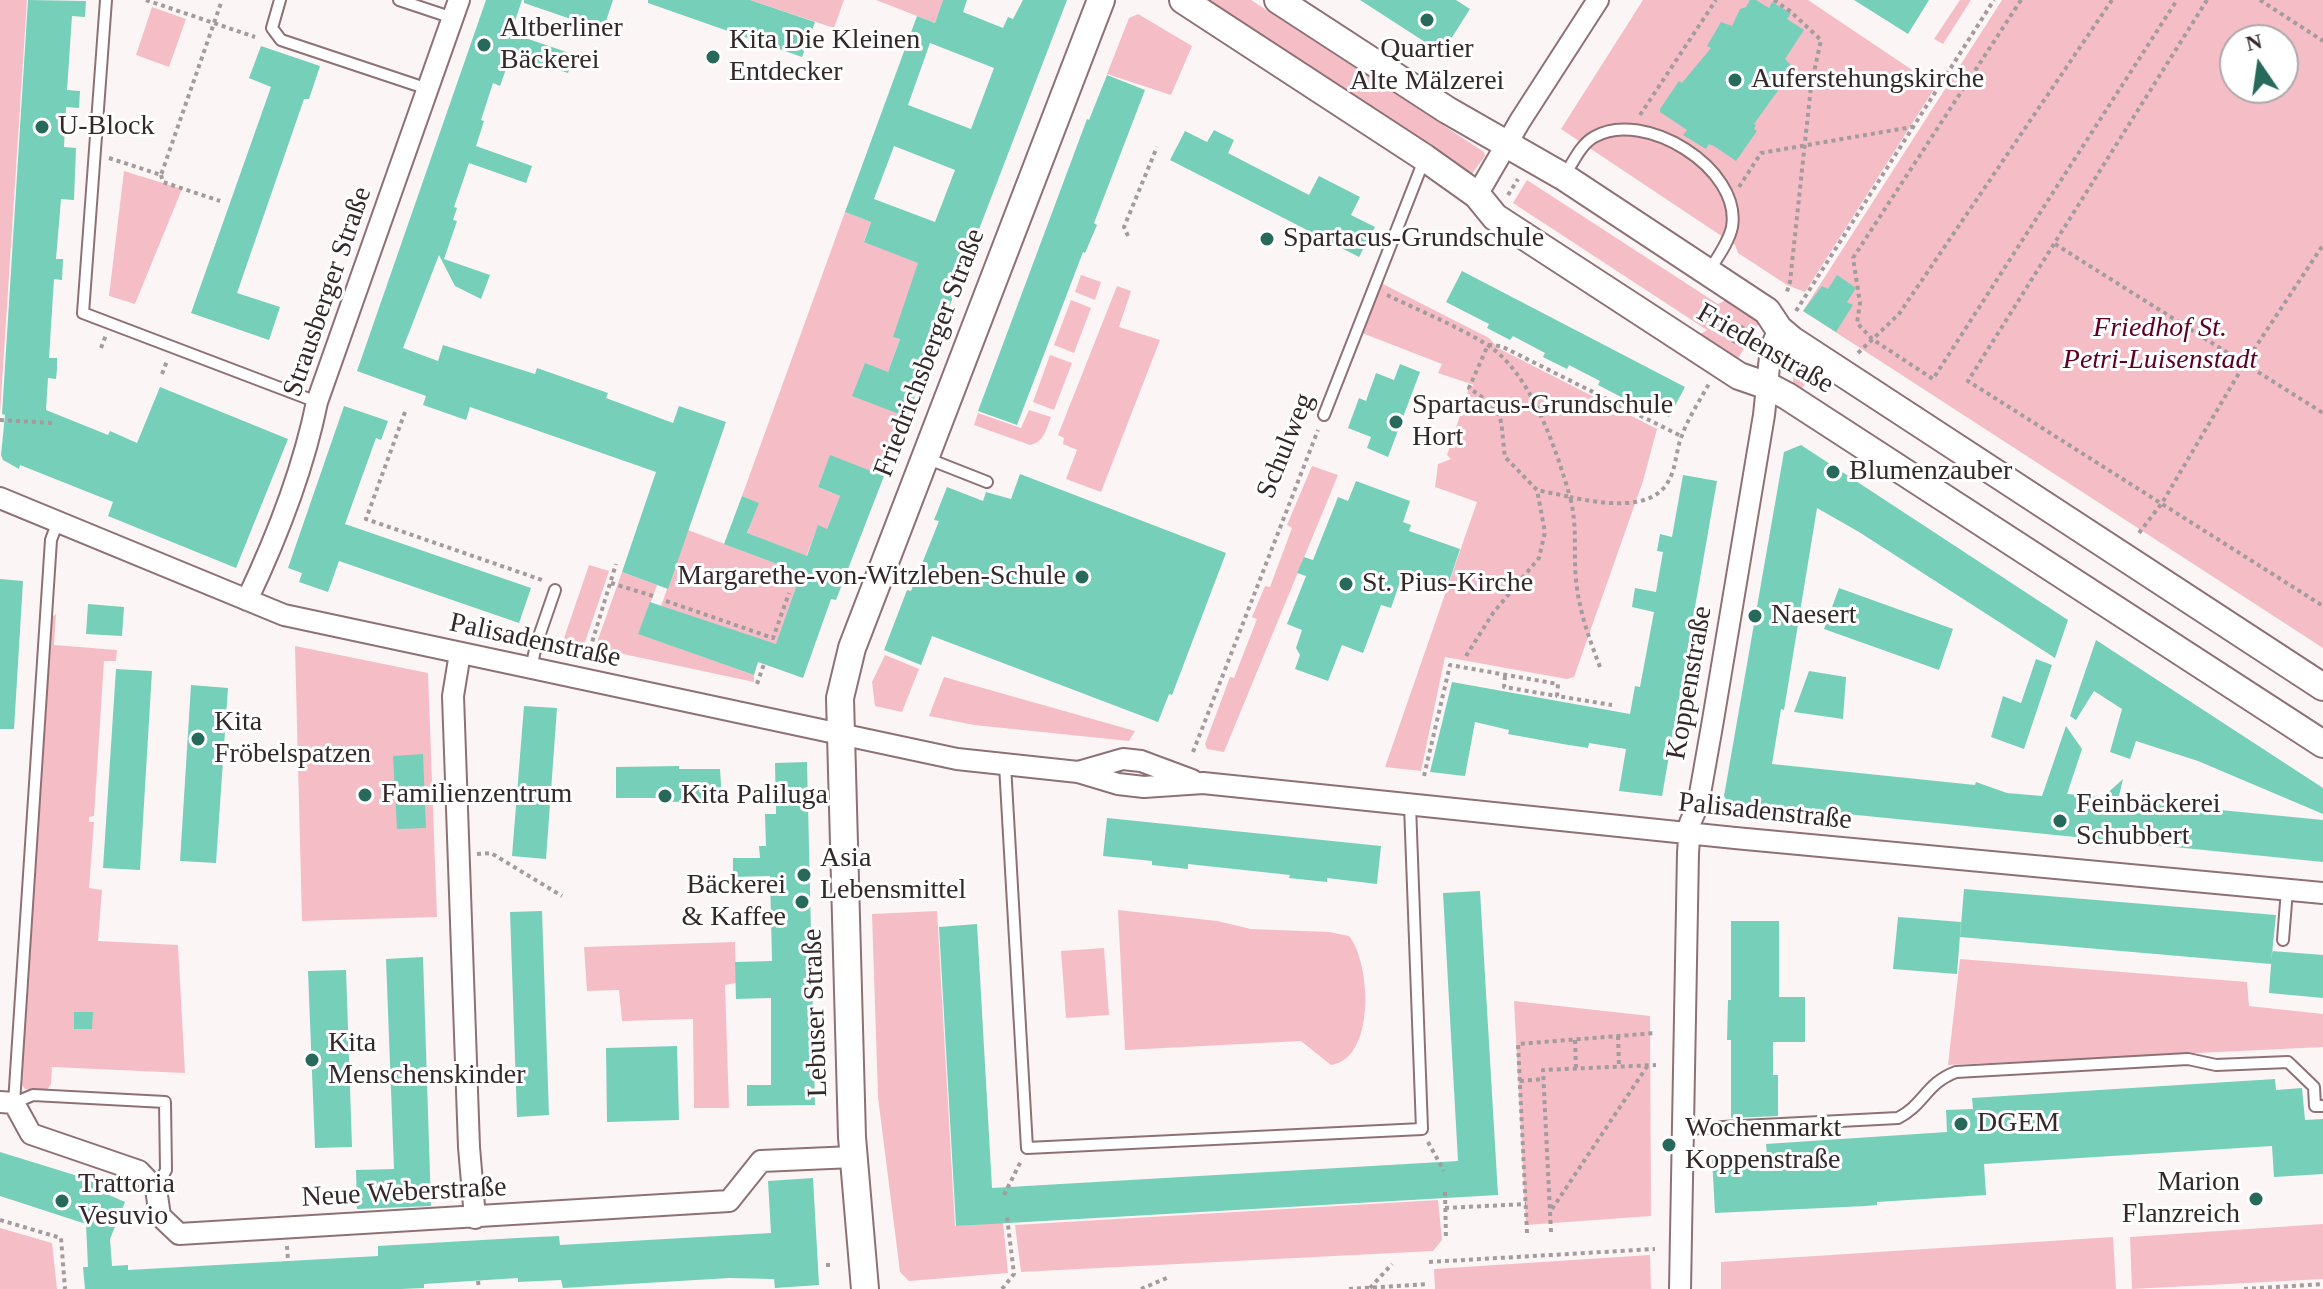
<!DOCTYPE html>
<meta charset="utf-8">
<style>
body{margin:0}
#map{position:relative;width:2323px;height:1289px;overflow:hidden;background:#fcf5f6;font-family:"Times New Roman",serif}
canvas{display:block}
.north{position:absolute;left:2219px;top:24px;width:80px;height:80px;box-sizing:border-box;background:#fff;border:2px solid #aea9aa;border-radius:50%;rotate:347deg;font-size:22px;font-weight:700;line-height:32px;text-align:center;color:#34282a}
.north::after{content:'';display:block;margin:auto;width:28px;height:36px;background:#27695a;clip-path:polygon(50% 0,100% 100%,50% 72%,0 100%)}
</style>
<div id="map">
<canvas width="2323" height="1289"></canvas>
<div class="north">N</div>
</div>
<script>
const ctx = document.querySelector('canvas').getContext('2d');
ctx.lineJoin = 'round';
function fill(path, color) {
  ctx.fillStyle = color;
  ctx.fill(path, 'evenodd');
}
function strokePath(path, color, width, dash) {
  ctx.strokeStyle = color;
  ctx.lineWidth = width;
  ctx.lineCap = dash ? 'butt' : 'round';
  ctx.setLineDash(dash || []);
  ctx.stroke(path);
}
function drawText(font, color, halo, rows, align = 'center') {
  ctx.font = font + ' "Times New Roman",serif';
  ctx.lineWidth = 6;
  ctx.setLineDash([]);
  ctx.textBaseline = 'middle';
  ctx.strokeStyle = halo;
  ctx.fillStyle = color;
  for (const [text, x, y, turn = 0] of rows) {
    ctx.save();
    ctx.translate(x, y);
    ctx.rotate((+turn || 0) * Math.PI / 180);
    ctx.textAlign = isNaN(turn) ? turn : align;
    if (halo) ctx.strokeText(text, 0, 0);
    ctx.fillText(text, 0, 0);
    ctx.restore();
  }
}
const green = new Path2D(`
 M0,0H27L0,414Z
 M750,0H844L834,28Z
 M876,0H943L935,23Z
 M1201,0H1251L1484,152L1485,156L1471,175Z
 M1643,0H1808L1936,86L1805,292L1787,285L1738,253L1735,245L1561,129Z
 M1960,0H1971L1943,44L1934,39Z
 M2002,0H2323V648L1803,311ZM2235,40H2283V88H2235Z
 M152,7L186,19L169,67L136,55Z
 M1138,14L1192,46L1171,95L1107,74L1129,18Z
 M124,171L182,189L135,304L109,296Z
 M1527,180L1718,304L1734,296L1762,318L1736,362L1693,339L1707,330L1513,203Z
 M845,212L871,222L864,241L921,256L894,337L900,339L888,372L907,417L884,476L830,456L818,487L840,496L827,529L818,526L806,557L747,534L758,503L742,496Z
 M1081,275L1101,282L1095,300L1075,292Z
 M1381,283L1489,338L1498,348L1657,429L1643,481L1574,677L1567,679L1445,657L1421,771L1385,767L1477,502L1435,487L1438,464L1451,459L1447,455L1469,388L1474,385L1438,373L1442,364L1362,333Z
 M1117,286L1131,291L1119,327L1160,340L1101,492L1066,479L1077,450L1063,444L1064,438L1058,435Z
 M1071,300L1091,308L1074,353L1054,345Z
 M1794,354L1816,368L1801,390L1793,385Z
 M1050,355L1072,363L1054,410L1033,402Z
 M1029,410L1051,417C1046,430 1044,442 1030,445L974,425L978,413L1021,428Z
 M1312,466L1338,475L1224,752L1207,749L1205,744L1230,677L1234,678L1257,619L1252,617L1265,586L1270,587L1292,528L1287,525Z
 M688,530L801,573L776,646L661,606Z
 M589,565L609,571L584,645L563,641Z
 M622,572L657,585L639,634L754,675V682L595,648Z
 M56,614L54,645L117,650L116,661H104L94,816L89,817V822H94L89,888L102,890L98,941L178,945L185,1073L52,1067L51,1084L47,1090L25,1089L21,1084L51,618Z
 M295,646L428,673L437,917L302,921Z
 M885,655L919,669L902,712L875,706L872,682Z
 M944,677L1135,731L1129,741L974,725L929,716Z
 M1118,910L1217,921L1251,929L1329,932L1349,936C1371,963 1376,1059 1331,1065L1301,1041L1125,1050Z
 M937,911L955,1226L1003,1222L1008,1273L909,1281L900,1272L878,1097L872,914Z
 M735,942L736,983L725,985L729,1108H694L693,1019L622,1021L619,990L587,991L584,947Z
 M1104,948L1109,1015L1066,1018L1061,951Z
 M1960,959L2247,982L2249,1006L2323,1014V1047L1948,1065Z
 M1514,1001L1650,1016L1651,1216L1526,1225Z
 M1438,1200L1442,1240L1433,1251L1021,1272L1015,1225Z
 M2323,1224V1279L2132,1289L2130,1237Z
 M0,1228L52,1243L57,1289H0Z
 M2113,1237L2116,1289H1721V1262Z
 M1650,1255L1651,1289H1435L1434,1269Z`);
const building = new Path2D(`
 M28,0L86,1L85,17L72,16L67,90L80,91L79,108L66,107L64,147L76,148L74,200L61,199L56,259H63L62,280L54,279L49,358H57V369L56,379L48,378L46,410L108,435L110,431L137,443L160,387L288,439L236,568L108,516L113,502L20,465L19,469L3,460L1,455L5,415L2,414Z
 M486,0H522L511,33L575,55L568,73L511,55L500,86L493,83L481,120L484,121L476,146L532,166L526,183L469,163L454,207L457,208L453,220L457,221L444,259L490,275L481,299L455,286L439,255L403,348L438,361L443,345L535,374L537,368L608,393L606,398L673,423L679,406L726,422L668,589L622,572L656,472L470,407L466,420L423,405L426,396L357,371Z
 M524,0H613L603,30L524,3Z
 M648,0H750L815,22L802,57L648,3Z
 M943,0H967L963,12L1003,28L1008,17L1013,19L1023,0H1067L907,417L852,396L865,363L888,372L900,339L893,337L918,263L864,242L871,222L845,212L917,16L935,23ZM930,43L994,68L971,129L908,105ZM894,146L955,170L935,222L874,199Z
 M1360,0H1456L1470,9L1442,53Z
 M1750,0H1756L1769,8L1772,2L1791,13L1787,19L1804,30L1785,59L1794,68L1754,124L1756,125L1754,129L1757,131L1736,161L1714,146L1709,144L1706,149L1683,135L1687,130L1660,112V109L1679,81L1682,83L1711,48L1707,46L1721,22L1732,26L1740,9L1746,7Z
 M1854,0H1929L1908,34Z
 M261,46L320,66L309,99H304L237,293L280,307L269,340L191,313L271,87L249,78Z
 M1107,75L1145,90L1094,223L1097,225L1085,253L1083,252L1017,425L978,411L1087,119L1089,120Z
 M1214,130L1234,140L1228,153L1309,195L1319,176L1360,197L1351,215L1375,227L1359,257L1332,243L1329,250L1306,238L1309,231L1170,160L1185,131L1207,142Z
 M1462,271L1685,387L1669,417L1624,394L1623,398L1598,385L1600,381L1569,365L1567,369L1543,357L1545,353L1513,336L1510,340L1487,328L1489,324L1446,302Z
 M1837,275L1856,288L1847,302L1853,305L1836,332L1803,311L1822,286L1828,289Z
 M1400,364L1420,372L1388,457L1367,448L1371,437L1348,428L1359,398L1366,401L1376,373L1394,380Z
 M344,406L388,421L381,440L376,438L345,524L531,588L519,623L339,561L328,592L299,582L302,573L288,568Z
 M1801,445L2068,620L2055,658L1859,532L1817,508L1784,710L1781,709L1772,764L1975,785L1976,782L2007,793L2042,796L2066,726L2082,749L2067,794L2103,797L2123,779L2118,800L2323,820V862L1728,802L1724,796L1784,452Z
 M830,455L884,476L836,600L831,599L803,678L758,662L754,675L638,634L650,602L776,644L801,573L724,544L742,496L759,503L747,533L807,556L818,525L827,529L840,496L818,487Z
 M1020,474L1226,553L1172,695L1169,694L1158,722L932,636L921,665L884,650L907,590L911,591L939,521L934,520L947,487L983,501L986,492L1011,499Z
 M1683,475L1717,481L1662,796L1619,791L1626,749L1589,743L1588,748L1563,744L1508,734L1509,730L1475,722L1465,776L1430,772L1452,682L1630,714L1635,686L1640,687L1654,612L1632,607L1635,588L1656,592L1663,552L1657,551L1660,534L1672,537Z
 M1356,481L1410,501L1403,522L1411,525L1409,531L1460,549L1448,585L1428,578L1425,587L1401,579L1391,608L1381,605L1363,653L1342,645L1328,681L1295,669L1300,655L1296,648L1302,630L1287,624L1306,576L1297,573L1304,557L1313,560L1338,497L1348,501Z
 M0,579L23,581L14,729H0Z
 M1839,588L1953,629L1939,670L1824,629Z
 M88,604L124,607L122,636L86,634Z
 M2096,640L2323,788V814L2198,761L2136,741L2130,759L2110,752L2122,709L2094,691L2076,720L2070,716Z
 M2036,659L2052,665L2024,749L1991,737L2003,696L2021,703Z
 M116,669L152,671L140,870L103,868Z
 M1809,671L1846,677L1843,719L1794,712Z
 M191,685L228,688L216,863L180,861Z
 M524,706L557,708L546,859L512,856Z
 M423,754L426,828L397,829L393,756Z
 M807,762L815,1105L747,1106V1085H771V998L736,999L735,962L772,961L770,876L733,877V858H760L759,846H766L765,814H776L775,763Z
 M679,766V769H720L722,801L671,802V798H616V767Z
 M1107,818L1381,846L1377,884L1327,878V882L1289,878L1290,875L1188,864V869L1152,865V861L1103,856Z
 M1964,889L2276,915L2271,964L1960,937Z
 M1480,891L1498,1195L956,1226L939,927L977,924L992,1188L1458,1161L1443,893Z
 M542,911L549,1115L517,1117L510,912Z
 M1898,917L1961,922L1957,974L1893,969Z
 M1731,921H1779V997H1805V1042H1773V1075H1778V1116L1731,1118V1040H1727L1728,1000H1731Z
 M2272,951L2323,955V998L2269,993Z
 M423,957L431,1206L357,1209L356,1170L394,1169L386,959Z
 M346,970L352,1147L315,1148L308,971Z
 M74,1012H93L92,1029H74Z
 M677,1046L679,1120L607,1122L606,1048Z
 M2275,1079L2276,1090L2302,1088L2305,1120L2323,1119V1174L2274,1177L2272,1146L1984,1164L1986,1195L1877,1202V1205L1866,1206L1715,1213L1712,1157L1767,1154L1766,1144L1947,1132L1946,1110L1973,1109L1972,1098Z
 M0,1152L81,1177L102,1186L100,1191L125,1202L110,1239L112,1266L128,1265V1270L378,1256V1246L517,1238L559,1236L560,1245L771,1233L768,1181L813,1178L819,1285L775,1288L774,1279L729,1278L563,1288L561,1280L518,1282V1278L424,1284V1288L401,1289H85L83,1267H88L86,1224L0,1196Z`);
const path = new Path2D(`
 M146,0L255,37
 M1774,0L1790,11L1821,40L1811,86L1790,282L1786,295
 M2021,0L1853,258L1860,303L1857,323L1872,339L1933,379L2177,0
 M2207,0L1968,381L2323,606
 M2260,0L2323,41
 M1640,115L1716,0
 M109,158L161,175L222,0
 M161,175L163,182L220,201
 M1739,187L1761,153L1912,127
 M1508,195L1518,179
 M1128,236L1124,227L1157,147
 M2055,244L2323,413
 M1387,295C1420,311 1455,325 1486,344C1531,372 1556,449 1570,497C1599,503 1653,513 1669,480C1676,468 1676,451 1681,438C1688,418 1700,400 1710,382
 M1796,311L1994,0
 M1733,343L1745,323
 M101,348L106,335
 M1858,353L1899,314L2112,0
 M162,374L167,361
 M405,412L366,519L542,580
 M0,420L52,423
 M2139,533L2162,503L2245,363L2323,245
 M611,583L653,596
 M666,601L773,638L789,593
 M590,649L616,564
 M1466,656L1493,613L1539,558L1545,532L1537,490
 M1600,667C1589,638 1579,611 1576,580C1573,550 1578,528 1570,497L1537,490L1505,457C1499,415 1508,414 1469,388L1488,345L1501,346L1681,436
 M1505,676L1504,687L1557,696
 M757,684L764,664
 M1193,752L1318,430
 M1424,776L1450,665L1558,684L1557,696L1612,705
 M477,854L491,853L562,896
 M1618,1036L1619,1066
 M1575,1040L1576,1069
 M1520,1081L1544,1079
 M1428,1142L1444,1171
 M1445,1192L1446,1239
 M1004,1195L1021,1161
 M1445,1208L1526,1204
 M1552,1209L1648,1065
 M0,1220L61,1238L65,1289
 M1551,1232L1543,1070L1656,1065
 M1527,1233L1518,1044L1656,1033
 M287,1246L288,1261
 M1429,1262L1655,1249
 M826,1265H833
 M478,1281L479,1289
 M1370,1288L1392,1264
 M1002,1289L1014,1274L1007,1217
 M1141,1289L1169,1277
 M1349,1289L1427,1284
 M2244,1289L2323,1284`);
const service = new Path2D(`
 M106,0L83,313L317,402
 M280,0L272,28L281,40L428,89
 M399,0L453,18
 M1564,176C1573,163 1580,145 1594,137C1643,108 1742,168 1732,227C1729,242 1717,258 1709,271
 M1324,415L1424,160
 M926,458L987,482
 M58,521L51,540L14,1103L33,1095L165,1102L166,1170L156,1189
 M531,669L536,645L555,590
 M1005,765L1027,1148L1422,1129L1410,805
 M2283,940L2287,890
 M1684,1129L1898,1118C1924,1105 1926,1083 1956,1072L2188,1059L2216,1065L2288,1062L2314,1087L2315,1106H2323`);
const minor = new Path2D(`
 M1477,195L1520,121L1598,0
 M0,498L284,615L957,759L1078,772L1118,784L1144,787L1203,783L1735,838L2323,893
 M247,600C277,537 303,471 317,402L459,0
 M460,653L453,696L469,1147L475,1218
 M1078,772L1123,759L1141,761L1192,780
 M0,1102L14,1103L31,1134L139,1171L156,1189L160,1216L179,1234L729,1201L761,1161L853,1157
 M1680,1289L1688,853L1690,823L1698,805L1712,726L1764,415L1771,347L1779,329`);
const tertiary = new Path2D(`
 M1183,0L1425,158L1477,195L1495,217L1739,376L1768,386L1787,396L2323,744
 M1278,0L1447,110L1564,177L1767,311L1779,329L1792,340L2323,687
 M865,1289L852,1137L840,698L852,648L1101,0`);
const markers = [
 [1427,20,8,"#27695a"],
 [484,45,8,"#27695a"],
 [713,57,8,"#27695a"],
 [1735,80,8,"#27695a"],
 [42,127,8,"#27695a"],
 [1267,239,8,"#27695a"],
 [1396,422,8,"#27695a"],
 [1833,472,8,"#27695a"],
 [1082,577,8,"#27695a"],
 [1346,584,8,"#27695a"],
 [1755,616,8,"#27695a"],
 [198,739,8,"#27695a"],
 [365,795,8,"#27695a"],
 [665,796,8,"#27695a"],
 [2060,821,8,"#27695a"],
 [804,875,8,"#27695a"],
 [802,902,8,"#27695a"],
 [312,1060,8,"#27695a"],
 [1961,1124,8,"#27695a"],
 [1669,1145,8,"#27695a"],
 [2256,1199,8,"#27695a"],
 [62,1201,8,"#27695a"]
];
const poiNames = [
 ["Altberliner",500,29],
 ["Bäckerei",500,61],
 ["Kita Die Kleinen",729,41],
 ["Entdecker",729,73],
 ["Quartier",1427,50,"center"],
 ["Alte Mälzerei",1427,82,"center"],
 ["Auferstehungskirche",1751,80],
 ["U-Block",58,127],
 ["Spartacus-Grundschule",1283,239],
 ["Spartacus-Grundschule",1412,406],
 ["Hort",1412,438],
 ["Blumenzauber",1849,472],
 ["Margarethe-von-Witzleben-Schule",1066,577,"right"],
 ["St. Pius-Kirche",1362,584],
 ["Naesert",1771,616],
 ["Kita",214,723],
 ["Fröbelspatzen",214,755],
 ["Familienzentrum",381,795],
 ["Kita Paliluga",681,796],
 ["Feinbäckerei",2076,805],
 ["Schubbert",2076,837],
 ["Asia",820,859],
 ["Lebensmittel",820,891],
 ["Bäckerei",786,886,"right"],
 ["& Kaffee",786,918,"right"],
 ["Kita",328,1044],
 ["Menschenskinder",328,1076],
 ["DGEM",1977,1124],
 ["Wochenmarkt",1685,1129],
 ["Koppenstraße",1685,1161],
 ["Marion",2240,1183,"right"],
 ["Flanzreich",2240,1215,"right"],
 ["Trattoria",78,1185],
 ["Vesuvio",78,1217]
];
const streetNames = [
 ["Strausberger Straße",328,292,-71],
 ["Friedenstraße",1765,349,30],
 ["Friedrichsberger Straße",930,353,-69],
 ["Schulweg",1286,446,-68],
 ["Palisadenstraße",535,641,12],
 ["Koppenstraße",1690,683,-80],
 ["Palisadenstraße",1765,812,6],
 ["Lebuser Straße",816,1013,-92],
 ["Neue Weberstraße",404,1193,-3]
];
const parkNames = [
 ["Friedhof St.",2160,329],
 ["Petri-Luisenstadt",2160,361]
];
fill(green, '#f5bec6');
fill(building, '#76cfb8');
strokePath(service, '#8e7175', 14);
strokePath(minor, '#8e7175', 24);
strokePath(tertiary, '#8e7175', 30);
strokePath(path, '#a49b9d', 4, [4, 4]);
strokePath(service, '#fff', 10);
strokePath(minor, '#fff', 20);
strokePath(tertiary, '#fff', 26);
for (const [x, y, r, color] of markers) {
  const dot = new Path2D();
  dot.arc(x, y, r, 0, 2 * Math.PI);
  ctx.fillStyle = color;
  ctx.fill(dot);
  strokePath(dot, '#fff', 3);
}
drawText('28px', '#34282a', '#fff', poiNames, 'left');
drawText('28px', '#34282a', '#fff', streetNames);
drawText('italic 28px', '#5d0023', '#fff', parkNames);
</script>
